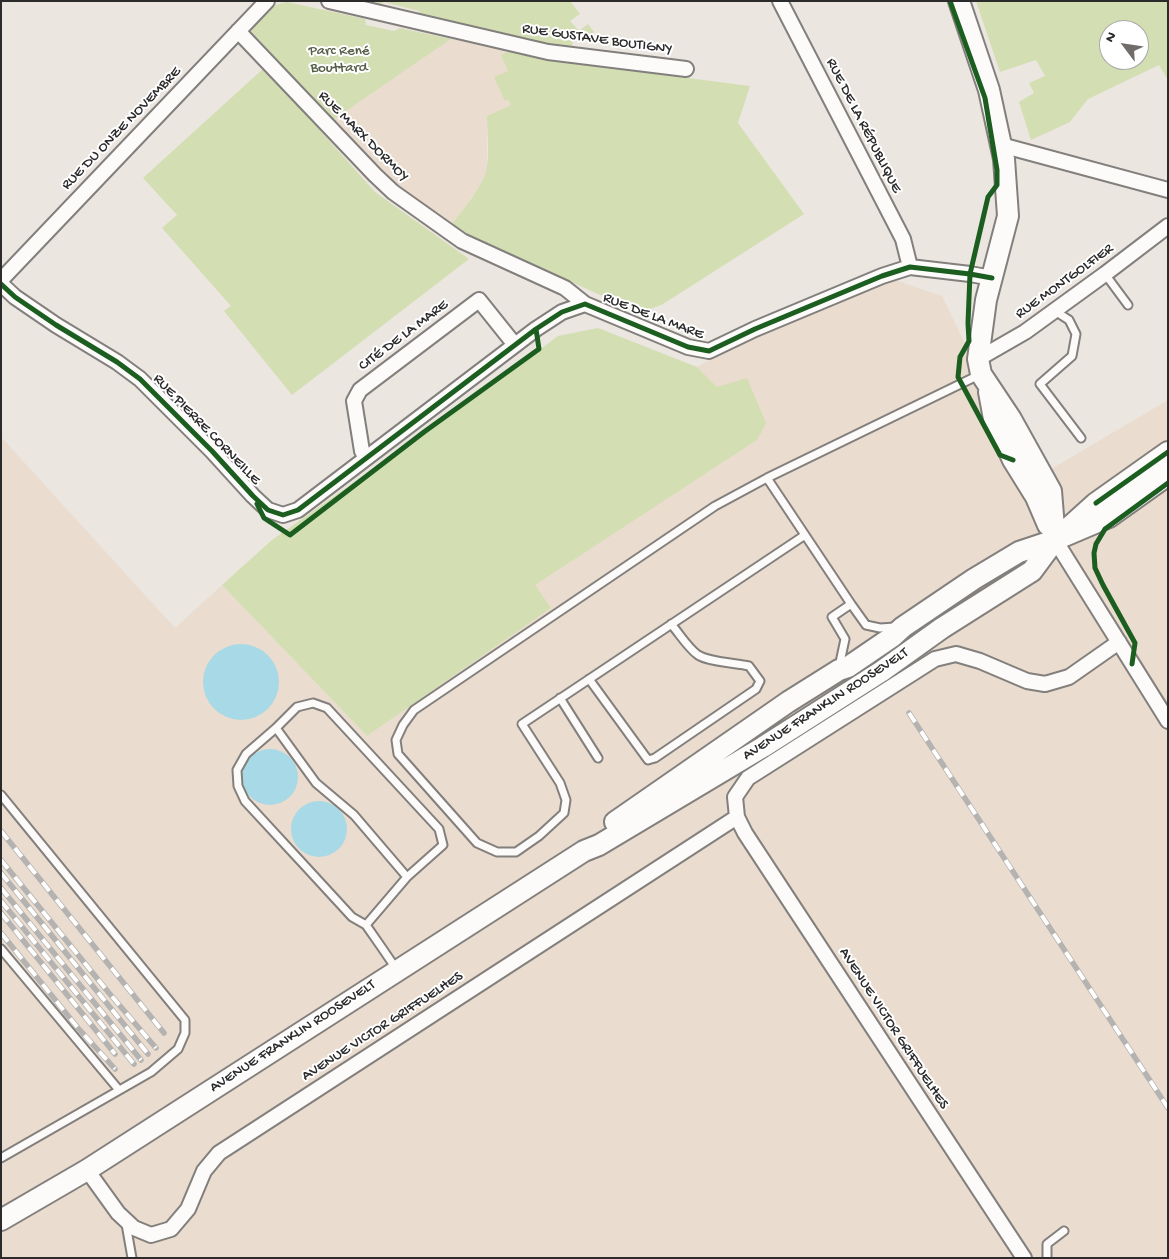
<!DOCTYPE html>
<meta charset="utf-8">
<style>
body{margin:0}
#map{position:relative;width:1169px;height:1259px;overflow:hidden;background:#ece6e0;font-family:"Gochi Hand",sans-serif}
canvas{display:block}
.frame{position:absolute;inset:0;border:2px solid #2b2b2b;pointer-events:none}
.north{position:absolute;left:1099px;top:20px;width:50px;height:50px;box-sizing:border-box;background:#fff;border:1px solid #aaa;border-radius:50%;rotate:301deg;font-size:14px;font-weight:700;line-height:20px;text-align:center;color:#2b2b2b}
.north::after{content:'';display:block;margin:auto;width:18px;height:22px;background:#6f6c6a;clip-path:polygon(50% 0,100% 100%,50% 72%,0 100%)}
</style>
<div id="map">
<canvas width="1169" height="1259"></canvas>
<div class="frame"></div>
<div class="north">N</div>
</div>
<script>
const ctx = document.querySelector('canvas').getContext('2d');
ctx.lineJoin = 'round';
function fill(path, color) {
  ctx.fillStyle = color;
  ctx.fill(path, 'evenodd');
}
function strokePath(path, color, width, dash) {
  ctx.strokeStyle = color;
  ctx.lineWidth = width;
  ctx.lineCap = dash ? 'butt' : 'round';
  ctx.setLineDash(dash || []);
  ctx.stroke(path);
}
function drawText(font, color, halo, rows, align = 'center') {
  ctx.font = font + ' "Gochi Hand",sans-serif';
  ctx.lineWidth = 4;
  ctx.setLineDash([]);
  ctx.textBaseline = 'middle';
  ctx.strokeStyle = halo;
  ctx.fillStyle = color;
  for (const [text, x, y, turn = 0] of rows) {
    ctx.save();
    ctx.translate(x, y);
    ctx.rotate((+turn || 0) * Math.PI / 180);
    ctx.textAlign = isNaN(turn) ? turn : align;
    if (halo) ctx.strokeText(text, 0, 0);
    ctx.fillText(text, 0, 0);
    ctx.restore();
  }
}
const built = new Path2D(`
 M451,39L509,51L501,55L508,71L498,82L506,101L508,100L511,105L487,116V163L486,172L480,186L452,224L390,179L374,164L333,120Z
 M895,280L942,296L1031,481L1168,400V1258H1V437L175,628L222,585L367,736L551,608L534,585L757,440L717,387L697,367L755,335Z`);
const green = new Path2D(`
 M355,1H570L580,14L570,21L579,31L588,24L594,32L580,42L573,41L572,48L522,38L421,16L419,11L384,2L378,7Z
 M976,1H1168V80L1159,65L1088,99L1070,122L1031,140L1019,102L1034,93L1029,83L1045,76L1036,60L1000,72ZM1109,30H1139V60H1109Z
 M287,2L365,19L366,25L394,31L400,28L451,39L333,120L251,31L275,5Z
 M509,51L549,60L750,86L738,123L804,214L663,304C652,309 645,311 632,309L481,242L452,224C462,210 482,188 486,171C490,156 487,132 487,116L511,105L508,100L505,101L494,77L508,71L501,55Z
 M264,68L375,192L469,259L292,395L224,311L231,306L162,228L177,215L143,178Z
 M598,328L697,367L717,387L747,378L766,423L757,440L535,585L551,608L367,736L222,585L272,540L513,370L558,336Z`);
const water = new Path2D(`
 M203 682a38 38 0 1 1 76 0a38 38 0 1 1-76 0Z
 M242 777a28 28 0 1 1 56 0a28 28 0 1 1-56 0Z
 M291 829a28 28 0 1 1 56 0a28 28 0 1 1-56 0Z`);
const lane = new Path2D(`
 M1105,274L1128,305
 M1055,311L1069,320L1076,334L1072,356L1040,384L1081,438
 M767,478L715,506L414,710L403,725L396,740L398,754L477,843L497,852H516L539,836L564,813L566,800L560,783L522,724L805,535
 M851,604L767,478L981,374
 M839,667L845,639L832,617L851,604L866,625L880,628L895,627
 M589,679L648,760L655,758L756,689L760,681L749,666C735,663 709,662 698,655C688,648 679,633 671,624
 M560,698L598,758
 M276,728L316,783L354,815L407,877L366,925
 M1,795L185,1020V1033L178,1049L151,1072L1,1158
 M1,949L119,1090
 M397,970L382,948L366,925L352,917L306,867L245,801L238,786L237,770L246,754L276,728L297,707L313,703L327,708L439,829L443,845L407,877
 M126,1224L132,1258
 M1047,1258V1244L1064,1231`);
const street = new Path2D(`
 M329,1L548,52L686,69
 M780,1L903,239L910,267
 M238,31L375,175L393,192L462,241L565,288L585,304
 M1001,145L1168,190
 M1,280L267,1
 M1,284L15,297L56,325L117,362L140,379L212,451L253,496L268,510L283,515L298,510L536,329L562,312L585,304L688,347L709,351L755,329L882,276L910,267L970,274L992,278
 M978,359L1025,332L1105,274L1168,226
 M366,458L362,451L354,401L360,390L479,300L515,345
 M1055,540L1168,721
 M87,1170L118,1213L134,1228L151,1235L171,1229L188,1209L204,1171L219,1153L737,817
 M1024,1258L745,833L737,817L735,797L748,778L935,659L956,654L980,661L1027,681L1045,684L1069,677L1119,642`);
const secondary = new Path2D(`
 M959,1L989,90L1004,159L1008,216L986,300L978,359L981,374L1011,419L1051,491L1055,540
 M989,392L994,419L1013,460L1036,497L1048,525
 M615,822L788,702L839,670L848,667L892,637L903,627L974,579L1019,552L1055,540L1109,517L1168,475
 M1,1220L87,1170L584,851L599,845L763,747L882,671L942,628L1032,571L1055,540L1096,503L1168,452`);
const rail = new Path2D(`
 M909,713L1168,1108
 M1,831L164,1033
 M1,860L109,993L156,1048
 M1,873L148,1054
 M1,888L141,1060
 M1,901L134,1064
 M1,913L115,1054
 M1,933L78,1028L115,1069`);
const cycleway = new Path2D(`
 M950,1L985,98L997,170V185L988,197L970,274L968,323L969,341L960,357L958,377L1000,455L1013,460
 M1,284L15,297L56,325L117,362L140,379L212,451L253,496L268,510L283,515L298,510L536,329L562,312L585,304L688,347L709,351L755,329L882,276L910,267L970,274L992,278
 M1096,503L1168,452
 M257,504L264,518L290,535L424,432L539,349L536,329
 M1132,664L1135,643L1103,585L1095,568L1094,553L1096,544L1105,529L1168,483`);
const streetNames = [
 ["RUE GUSTAVE BOUTIGNY",597,40,8],
 ["RUE DE LA RÉPUBLIQUE",863,126,63],
 ["RUE DU ONZE NOVEMBRE",122,129,-46],
 ["RUE MARX DORMOY",363,137,45],
 ["RUE MONTGOLFIER",1065,282,-36],
 ["RUE DE LA MARE",653,317,21],
 ["CITÉ DE LA MARE",404,336,-37],
 ["RUE PIERRE CORNEILLE",206,430,46],
 ["AVENUE FRANKLIN ROOSEVELT",826,705,-33],
 ["AVENUE VICTOR GRIFFUELHES",383,1027,-33],
 ["AVENUE VICTOR GRIFFUELHES",893,1029,57],
 ["AVENUE FRANKLIN ROOSEVELT",293,1037,-33]
];
const parkNames = [
 ["Parc René",339,52],
 ["Bouttard",339,69]
];
fill(built, '#eadcce');
fill(green, '#d3deb3');
fill(water, '#a7d9e6');
strokePath(lane, '#827f7c', 11);
strokePath(street, '#827f7c', 18);
strokePath(secondary, '#827f7c', 24);
strokePath(lane, '#fcfbfa', 7);
strokePath(street, '#fcfbfa', 14);
strokePath(secondary, '#fcfbfa', 20);
strokePath(rail, '#b4b3b2', 5.5);
strokePath(rail, '#fff', 4, [11]);
strokePath(cycleway, '#1b5e20', 5);
drawText('15px', '#2b2b2b', '#fff', streetNames);
drawText('15px', '#575f49', '#fff', parkNames);
</script>
